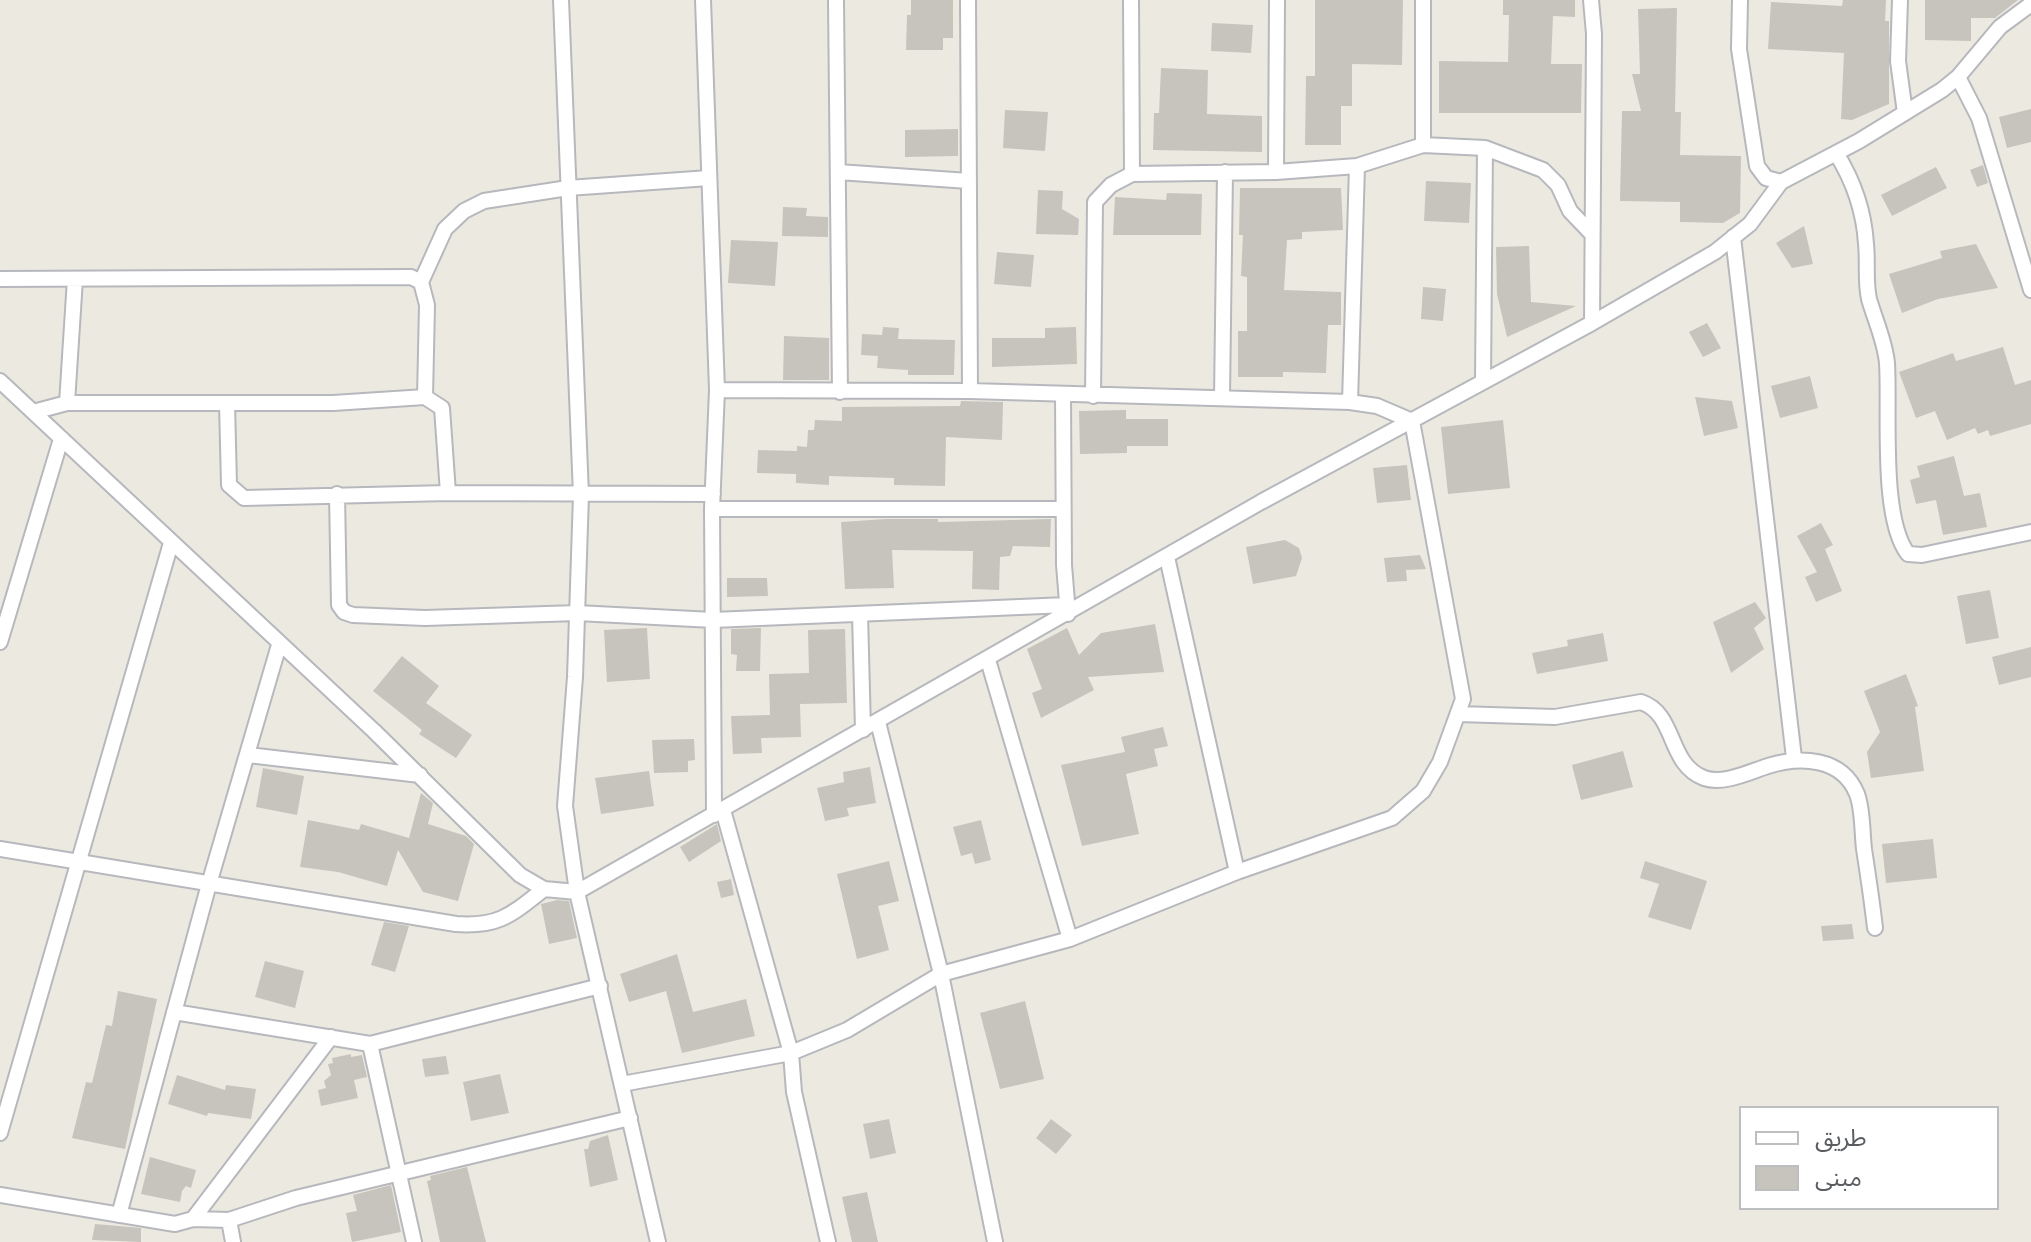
<!DOCTYPE html>
<meta charset="utf-8">
<style>
body{margin:0}
#map{position:relative;width:2031px;height:1242px;overflow:hidden;background:#eceae0;font-family:"Fira Sans","Noto Sans Arabic",sans-serif}
canvas{display:block}
.legend{position:absolute;left:1739px;top:1106px;width:260px;height:104px;box-sizing:border-box;background:#fff;border:2px solid #bdbec0;margin:0;padding:10px 14px;list-style:none;font-size:24px;color:#595c61}
.legend li{display:flex;align-items:center;gap:16px;height:40px}
.legend b{width:40px;border:2px solid #bdbec0}
</style>
<div id="map">
<canvas width="2031" height="1242"></canvas>
<ul class="legend">
<li><b style="height:10px;background:#fff"></b>طريق</li>
<li><b style="height:22px;background:#c6c4bd"></b>مبنى</li>
</ul>
</div>
<script>
const ctx = document.querySelector('canvas').getContext('2d');
ctx.lineJoin = 'round';
function fill(path, color) {
  ctx.fillStyle = color;
  ctx.fill(path, 'evenodd');
}
function strokePath(path, color, width, dash) {
  ctx.strokeStyle = color;
  ctx.lineWidth = width;
  ctx.lineCap = dash ? 'butt' : 'round';
  ctx.setLineDash(dash || []);
  ctx.stroke(path);
}
const building = new Path2D(`
 M911,0H953V38H943V50H906L907,15H911Z
 M1315,0H1403L1402,65L1352,64V106H1341V145H1305L1306,76H1315Z
 M1503,0H1575V17L1553,16L1551,64H1582L1581,113H1439V61L1508,62L1509,15H1503Z
 M1843,0H1886L1885,21H1889V104L1852,120L1841,119L1844,53L1768,49L1771,2L1842,6Z
 M1925,0H2018L1995,18H1971V41L1925,40Z
 M1677,8L1675,112H1681L1680,155L1741,156L1740,213L1723,223L1680,222V202L1620,201L1622,111H1641L1632,74H1640L1638,9Z
 M1212,23L1253,25L1251,53L1211,51Z
 M1161,68L1208,70L1207,114L1262,116V152L1153,150L1154,113H1159Z
 M2031,109V142L2007,148L1999,117Z
 M1005,110L1048,112L1045,151L1003,148Z
 M958,129V156L905,157V130Z
 M1983,165L1988,183L1977,187L1970,170Z
 M1936,167L1947,188L1892,216L1881,195Z
 M1426,181L1471,183L1469,223L1424,221Z
 M1240,188H1341L1343,230L1302,232V239L1287,240L1284,290L1341,292V325H1328L1326,373L1283,372V377H1238V331H1247V277L1241,276L1243,235H1239Z
 M1038,190L1063,191L1062,209L1079,219L1078,235L1036,234Z
 M1167,193L1202,194L1201,235H1113L1115,197L1166,200Z
 M783,207L807,208L806,216L828,217V237L782,236Z
 M1804,226L1813,264L1792,268L1776,243Z
 M731,240L778,242L775,286L728,283Z
 M1976,244L1998,288L1938,299L1902,313L1889,274L1942,258L1940,251Z
 M1529,246L1531,302L1576,306L1507,337L1497,294L1496,247Z
 M997,252L1034,255L1031,287L994,284Z
 M1423,287L1446,289L1443,321L1421,319Z
 M1707,323L1721,348L1703,357L1689,332Z
 M883,327L899,328L898,339L955,340L954,375H908V370L877,368L878,356L861,355L862,334L882,335Z
 M1076,327L1077,364L992,367V338H1045V328Z
 M784,336L829,338V380H783Z
 M2003,347L2015,385L2031,380V424L1990,436L1988,430L1978,434L1975,428L1947,440L1935,411L1916,418L1899,372L1953,353L1956,361Z
 M1810,376L1818,408L1780,418L1771,386Z
 M1695,397L1732,401L1738,428L1704,436Z
 M961,401L1003,402L1002,440L946,437L945,486L894,485V478L829,476V485L796,483V474L757,473L758,450L797,451V446L807,447L808,430H814L815,420L842,421V407L960,406Z
 M1126,410V419H1168V446H1127V453L1080,454L1079,411Z
 M1503,420L1510,488L1448,494L1441,427Z
 M1954,456L1964,496L1980,493L1987,527L1943,535L1936,500L1916,504L1910,480L1920,477L1917,466Z
 M1407,465L1411,500L1377,503L1373,468Z
 M886,519H938V522L1051,519L1050,547L1013,546L1010,556L1000,557L999,590L972,589L973,551L892,550L894,588L845,589L841,522Z
 M1821,523L1833,545L1825,549L1842,591L1816,602L1805,577L1817,572L1797,536Z
 M1285,540L1299,548L1302,558L1296,576L1253,584L1246,547Z
 M1420,555L1426,569L1406,570L1407,581L1387,582L1384,558Z
 M727,578H767L768,596L727,597Z
 M1990,590L1999,638L1966,644L1957,596Z
 M1755,602L1766,618L1754,628L1764,649L1731,673L1713,622Z
 M1155,624L1164,672L1088,677L1094,690L1041,718L1032,693L1042,689L1027,649L1067,628L1079,655L1101,633Z
 M647,628L650,679L607,682L604,630Z
 M761,628L760,671H736L737,655L731,654V629Z
 M845,629L847,703L800,704L801,737L761,738L762,753L733,754L731,716L770,715L769,674L809,673L808,630Z
 M1603,633L1608,661L1537,674L1532,653L1568,646L1567,640Z
 M2031,647V677L1999,685L1992,657Z
 M402,656L439,686L426,703L472,735L456,758L419,734L422,730L373,691Z
 M1906,674L1918,706L1915,707L1924,771L1871,778L1867,752L1880,732L1864,691Z
 M1163,727L1168,746L1154,749L1158,766L1126,774L1139,834L1082,846L1061,765L1125,752L1121,737Z
 M694,739L695,760L688,761V772L654,773L652,740Z
 M1623,751L1633,787L1581,800L1572,765Z
 M870,767L876,803L847,808L849,816L825,821L817,788L844,782L843,772Z
 M263,768L304,776L297,815L256,807Z
 M649,771L654,806L601,814L595,778Z
 M421,793L433,803L428,824L466,836L474,844L458,901L423,892L398,850L387,886L338,872L300,867L308,820L359,830L361,824L409,838Z
 M981,820L991,860L975,864L972,853L961,856L953,827Z
 M717,824L721,841L689,862L680,847Z
 M1933,839L1937,878L1886,883L1882,844Z
 M889,861L899,901L878,906L889,950L857,959L837,874Z
 M1645,861L1707,881L1691,930L1648,917L1659,884L1640,878Z
 M731,879L734,895L721,898L717,882Z
 M557,900L569,901L577,938L549,944L541,904Z
 M384,922L409,926L395,972L371,965Z
 M1852,924L1854,939L1823,941L1821,926Z
 M677,954L693,1012L746,999L755,1036L682,1053L666,991L629,1002L620,974Z
 M265,961L304,971L295,1008L255,997Z
 M118,991L157,999L125,1149L72,1138L86,1082L92,1083L106,1025L112,1026Z
 M1025,1001L1044,1079L1000,1089L980,1013Z
 M351,1054V1057L362,1055L367,1077L354,1080L358,1098L321,1106L318,1090L326,1088L324,1081L331,1075L328,1064L333,1063L332,1058Z
 M446,1056L449,1074L425,1077L422,1059Z
 M500,1074L509,1113L471,1121L463,1082Z
 M177,1075L225,1090L226,1085L256,1089L251,1119L208,1113L207,1116L168,1104Z
 M889,1119L896,1153L870,1159L863,1124Z
 M1051,1119L1072,1135L1056,1154L1036,1138Z
 M608,1135L618,1180L590,1187L584,1149H588L590,1141Z
 M150,1157L196,1170L191,1188L186,1186L182,1191L180,1202L141,1194Z
 M467,1167L486,1242H440L427,1181L431,1180L430,1176Z
 M391,1185L401,1232L352,1242L346,1213L357,1211L353,1195Z
 M867,1192L878,1242H852L842,1197Z
 M95,1224L141,1228V1242L92,1240Z`);
const street = new Path2D(`
 M561,0L581,495L575,677L565,806L577,892L658,1242
 M703,0L717,390L712,509L714,815
 M836,0L840,392
 M968,0L970,391
 M1131,0L1132,174L1276,172L1357,166L1423,145L1485,148L1543,170L1558,185L1570,211L1591,233
 M1591,0L1594,34L1592,323
 M1740,0L1739,49L1757,166L1766,178L1781,182
 M1900,0L1898,61L1905,113
 M1958,77L1979,118L2031,290
 M1423,145V0
 M1836,153C1853,180 1864,211 1866,244C1868,262 1865,281 1869,299C1875,320 1885,341 1887,363C1890,410 1880,518 1908,554L1922,555L2031,532
 M838,172L969,181
 M1276,172L1277,0
 M1733,237L1794,758
 M0,279L411,277L421,282
 M1483,380L1485,148
 M0,381L374,731L520,875L544,889L577,892L1261,502L1592,323L1715,252L1750,224L1781,182L1859,141L1942,90L1958,77L2000,27L2031,4
 M717,390L970,391L1350,402L1377,406L1412,421L1463,699L1440,762L1423,791L1392,818L1237,872L1070,939L941,974L847,1030L791,1053L723,810
 M1063,395L1064,565L1068,614
 M1093,396L1095,202L1111,185L1132,174
 M425,397L427,305L421,282L445,229L464,211L484,201L568,188L709,178
 M1222,397L1225,172
 M1350,402L1357,166
 M67,403L75,279
 M227,403L229,485L244,498L448,493L713,494
 M33,412L67,403H333L425,397L442,408L448,493
 M337,494L339,605L344,612L353,615L425,618L577,613L713,620L1067,605
 M712,509H1063
 M1167,557L1237,872
 M860,614L863,730
 M0,642L61,439
 M988,660L1070,939
 M1458,714L1555,717L1641,702C1677,714 1667,764 1704,778C1723,785 1749,772 1768,766C1800,756 1842,757 1857,794C1863,810 1862,832 1864,849C1868,875 1872,901 1875,928
 M878,722L941,974L995,1242
 M248,755L420,775
 M0,849L456,924C499,927 511,915 544,889
 M174,1012L370,1044L600,986
 M370,1044L414,1242
 M622,1084L791,1053L794,1092L828,1242
 M0,1133L171,543
 M0,1195L175,1224L193,1219L229,1220L296,1198L630,1118
 M119,1215L209,884L279,645
 M193,1219L331,1037
 M229,1220L233,1242`);
fill(building, '#c6c4bd');
strokePath(street, '#b6b8bd', 18);
strokePath(street, '#fff', 14);
</script>
